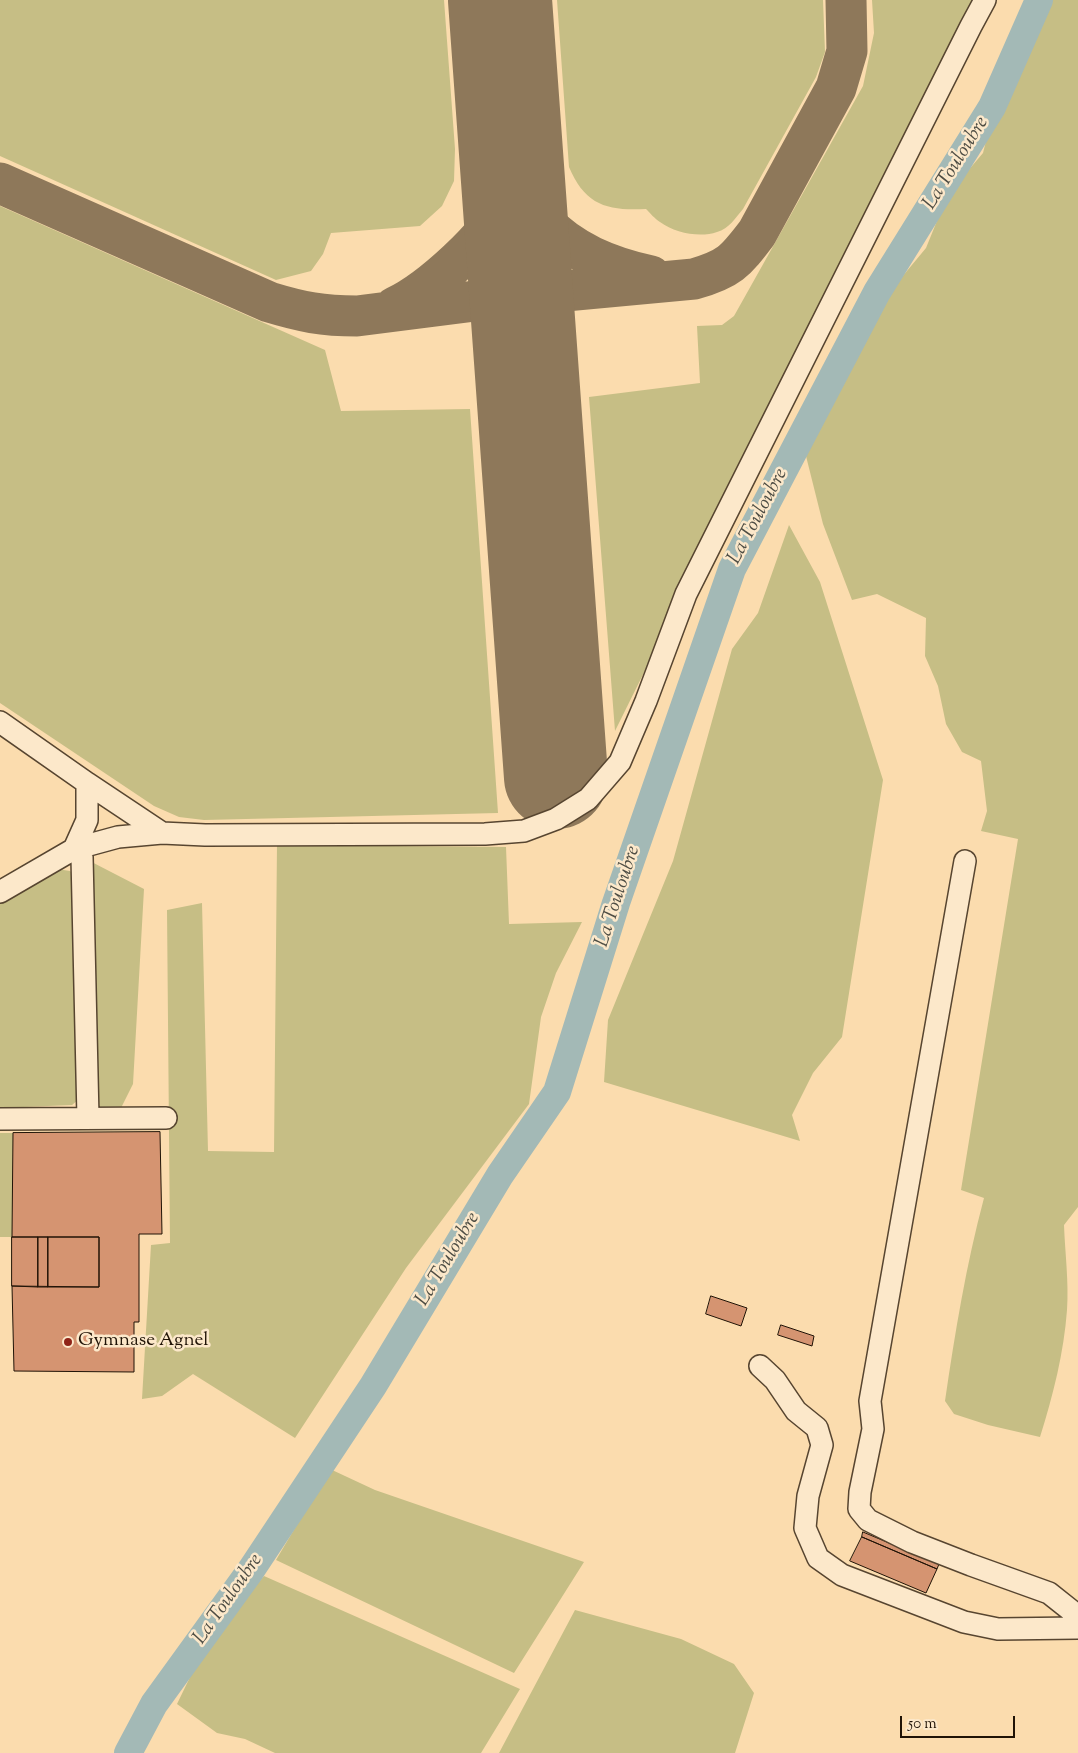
<!DOCTYPE html>
<style>
body{margin:0}
#map{position:relative;width:1078px;height:1753px;overflow:hidden;background:#fbdcae;font-family:"Sorts Mill Goudy",serif}
canvas{display:block}
.scale{position:absolute;left:900px;top:1716px;width:115px;height:22px;box-sizing:border-box;border:2px solid #201306;border-top:0;padding-left:6px;font-size:15px;line-height:18px;white-space:nowrap;color:#201306;-webkit-text-stroke:4px #fce8ca;paint-order:stroke}
</style>
<div id="map">
<canvas width="1078" height="1753"></canvas>
<div class="scale">50 m</div>
</div>
<script>
const ctx = document.querySelector('canvas').getContext('2d');
ctx.lineJoin = 'round';
function fill(path, color) {
  ctx.fillStyle = color;
  ctx.fill(path, 'evenodd');
}
function strokePath(path, color, width, dash) {
  ctx.strokeStyle = color;
  ctx.lineWidth = width;
  ctx.lineCap = dash ? 'butt' : 'round';
  ctx.setLineDash(dash || []);
  ctx.stroke(path);
}
function drawText(font, color, halo, rows, align = 'center') {
  ctx.font = font + ' "Sorts Mill Goudy",serif';
  ctx.lineWidth = 5;
  ctx.setLineDash([]);
  ctx.textBaseline = 'middle';
  ctx.strokeStyle = halo;
  ctx.fillStyle = color;
  for (const [text, x, y, turn = 0] of rows) {
    ctx.save();
    ctx.translate(x, y);
    ctx.rotate((+turn || 0) * Math.PI / 180);
    ctx.textAlign = isNaN(turn) ? turn : align;
    if (halo) ctx.strokeText(text, 0, 0);
    ctx.fillText(text, 0, 0);
    ctx.restore();
  }
}
const green = new Path2D(`
 M0,0H444L455,149L454,181L442,206L420,226L331,233L323,254L311,271L276,280L0,156Z
 M557,0H823L825,52L816,77L743,209C736,217 729,229 717,232C700,238 675,233 660,222C655,219 650,213 646,209C607,211 585,205 569,167Z
 M872,0H974L923,109L615,731L589,397L700,383L697,326L722,325L734,316L863,86L874,33Z
 M1051,0H1078V1207L1064,1225C1065,1253 1069,1282 1067,1310C1064,1352 1053,1396 1040,1437L988,1425L954,1414L945,1401C955,1333 966,1265 984,1198L961,1190L1018,839L981,831L987,811L981,761L962,752L946,724L938,686L925,656L926,618L877,594L852,600L823,524L806,456L887,295L926,248L941,211L955,186L983,153L990,125L1010,90L1029,42Z
 M0,206L325,350L341,411L470,409L498,813L204,820L179,817L154,806L0,703Z
 M789,525L820,582L883,780L842,1037L813,1073L792,1115L800,1141L604,1082L608,1020L673,861L732,649L758,613Z
 M277,845L506,847L509,924L582,922L556,973L541,1017L529,1104L406,1268L295,1438L193,1374L162,1396L142,1399L151,1245L170,1243L167,910L202,903L208,1151L274,1152Z
 M82,857L144,889L133,1084L116,1118H88Z
 M57,869L70,871L76,877L78,1100L72,1105L0,1108V898Z
 M0,1133H13L12,1237H0Z
 M330,1469L375,1490L584,1562L514,1673L276,1560Z
 M264,1576L520,1689L481,1753H275L245,1739L217,1733L177,1704L207,1642Z
 M575,1610L681,1639L734,1664L754,1693L735,1753H499Z`);
const river = new Path2D(`
 M128,1753L154,1704L251,1570L373,1386L500,1175L557,1092L616,903L732,569L877,292L992,107L1039,0`);
const taxiway = new Path2D(`
 M513,167C518,179 523,194 530,206C533,211 538,216 542,220C571,252 610,267 651,276
 M0,183L269,302C302,312 322,316 357,316L522,295L694,279C729,269 735,262 757,233L836,88L847,51L846,0
 M395,307C429,291 491,236 505,201C510,191 510,178 513,167`);
const runway = new Path2D(`
 M500,0L556,777`);
const building = new Path2D(`
 M160,1132L162,1234H139V1322H134V1372L14,1371L12,1286L99,1287V1237H12L13,1133Z
 M12,1237H38V1287L12,1286Z
 M38,1237H48V1287H38Z
 M48,1237H99V1287H48Z
 M711,1296L747,1308L741,1326L706,1314Z
 M781,1325L814,1336L812,1346L778,1335Z
 M863,1532L939,1564L937,1569L862,1537Z
 M862,1537L937,1569L926,1593L850,1561Z`);
const minor = new Path2D(`
 M0,722L87,783V820L74,849L82,857L88,1118
 M87,783L162,833
 M965,861L870,1401L873,1429L860,1492L859,1509L868,1520L912,1542L971,1565L1049,1593L1078,1616
 M0,892L74,849L118,837L162,833L205,835L485,834L524,831L556,819L588,799L620,762L646,701L686,594L971,26L985,0
 M0,1119L166,1118
 M760,1366L775,1380L796,1411L817,1428L822,1445L808,1496L805,1528L818,1558L842,1575L964,1622L998,1629L1078,1628`);
const markers = [
 [68,1342,5,"#8f2418"]
];
const poiNames = [
 ["Gymnase Agnel",78,1342]
];
const waterNames = [
 ["La Touloubre",957,164,-58],
 ["La Touloubre",759,517,-62],
 ["La Touloubre",619,897,-72],
 ["La Touloubre",449,1260,-59],
 ["La Touloubre",229,1600,-55]
];
fill(green, '#c6be85');
strokePath(river, '#a3b9b6', 28);
strokePath(taxiway, '#8e785a', 41);
strokePath(runway, '#8e785a', 104);
fill(building, '#d59471');
strokePath(building, '#201306', 1);
strokePath(minor, '#574530', 24);
strokePath(minor, '#fce8ca', 21);
for (const [x, y, r, color] of markers) {
  const dot = new Path2D();
  dot.arc(x, y, r, 0, 2 * Math.PI);
  ctx.fillStyle = color;
  ctx.fill(dot);
  strokePath(dot, '#fce8ca', 2);
}
drawText('19px', '#201306', '#fce8ca', poiNames, 'left');
drawText('italic 20px', '#4e4d44', '#fce8ca', waterNames);
</script>
